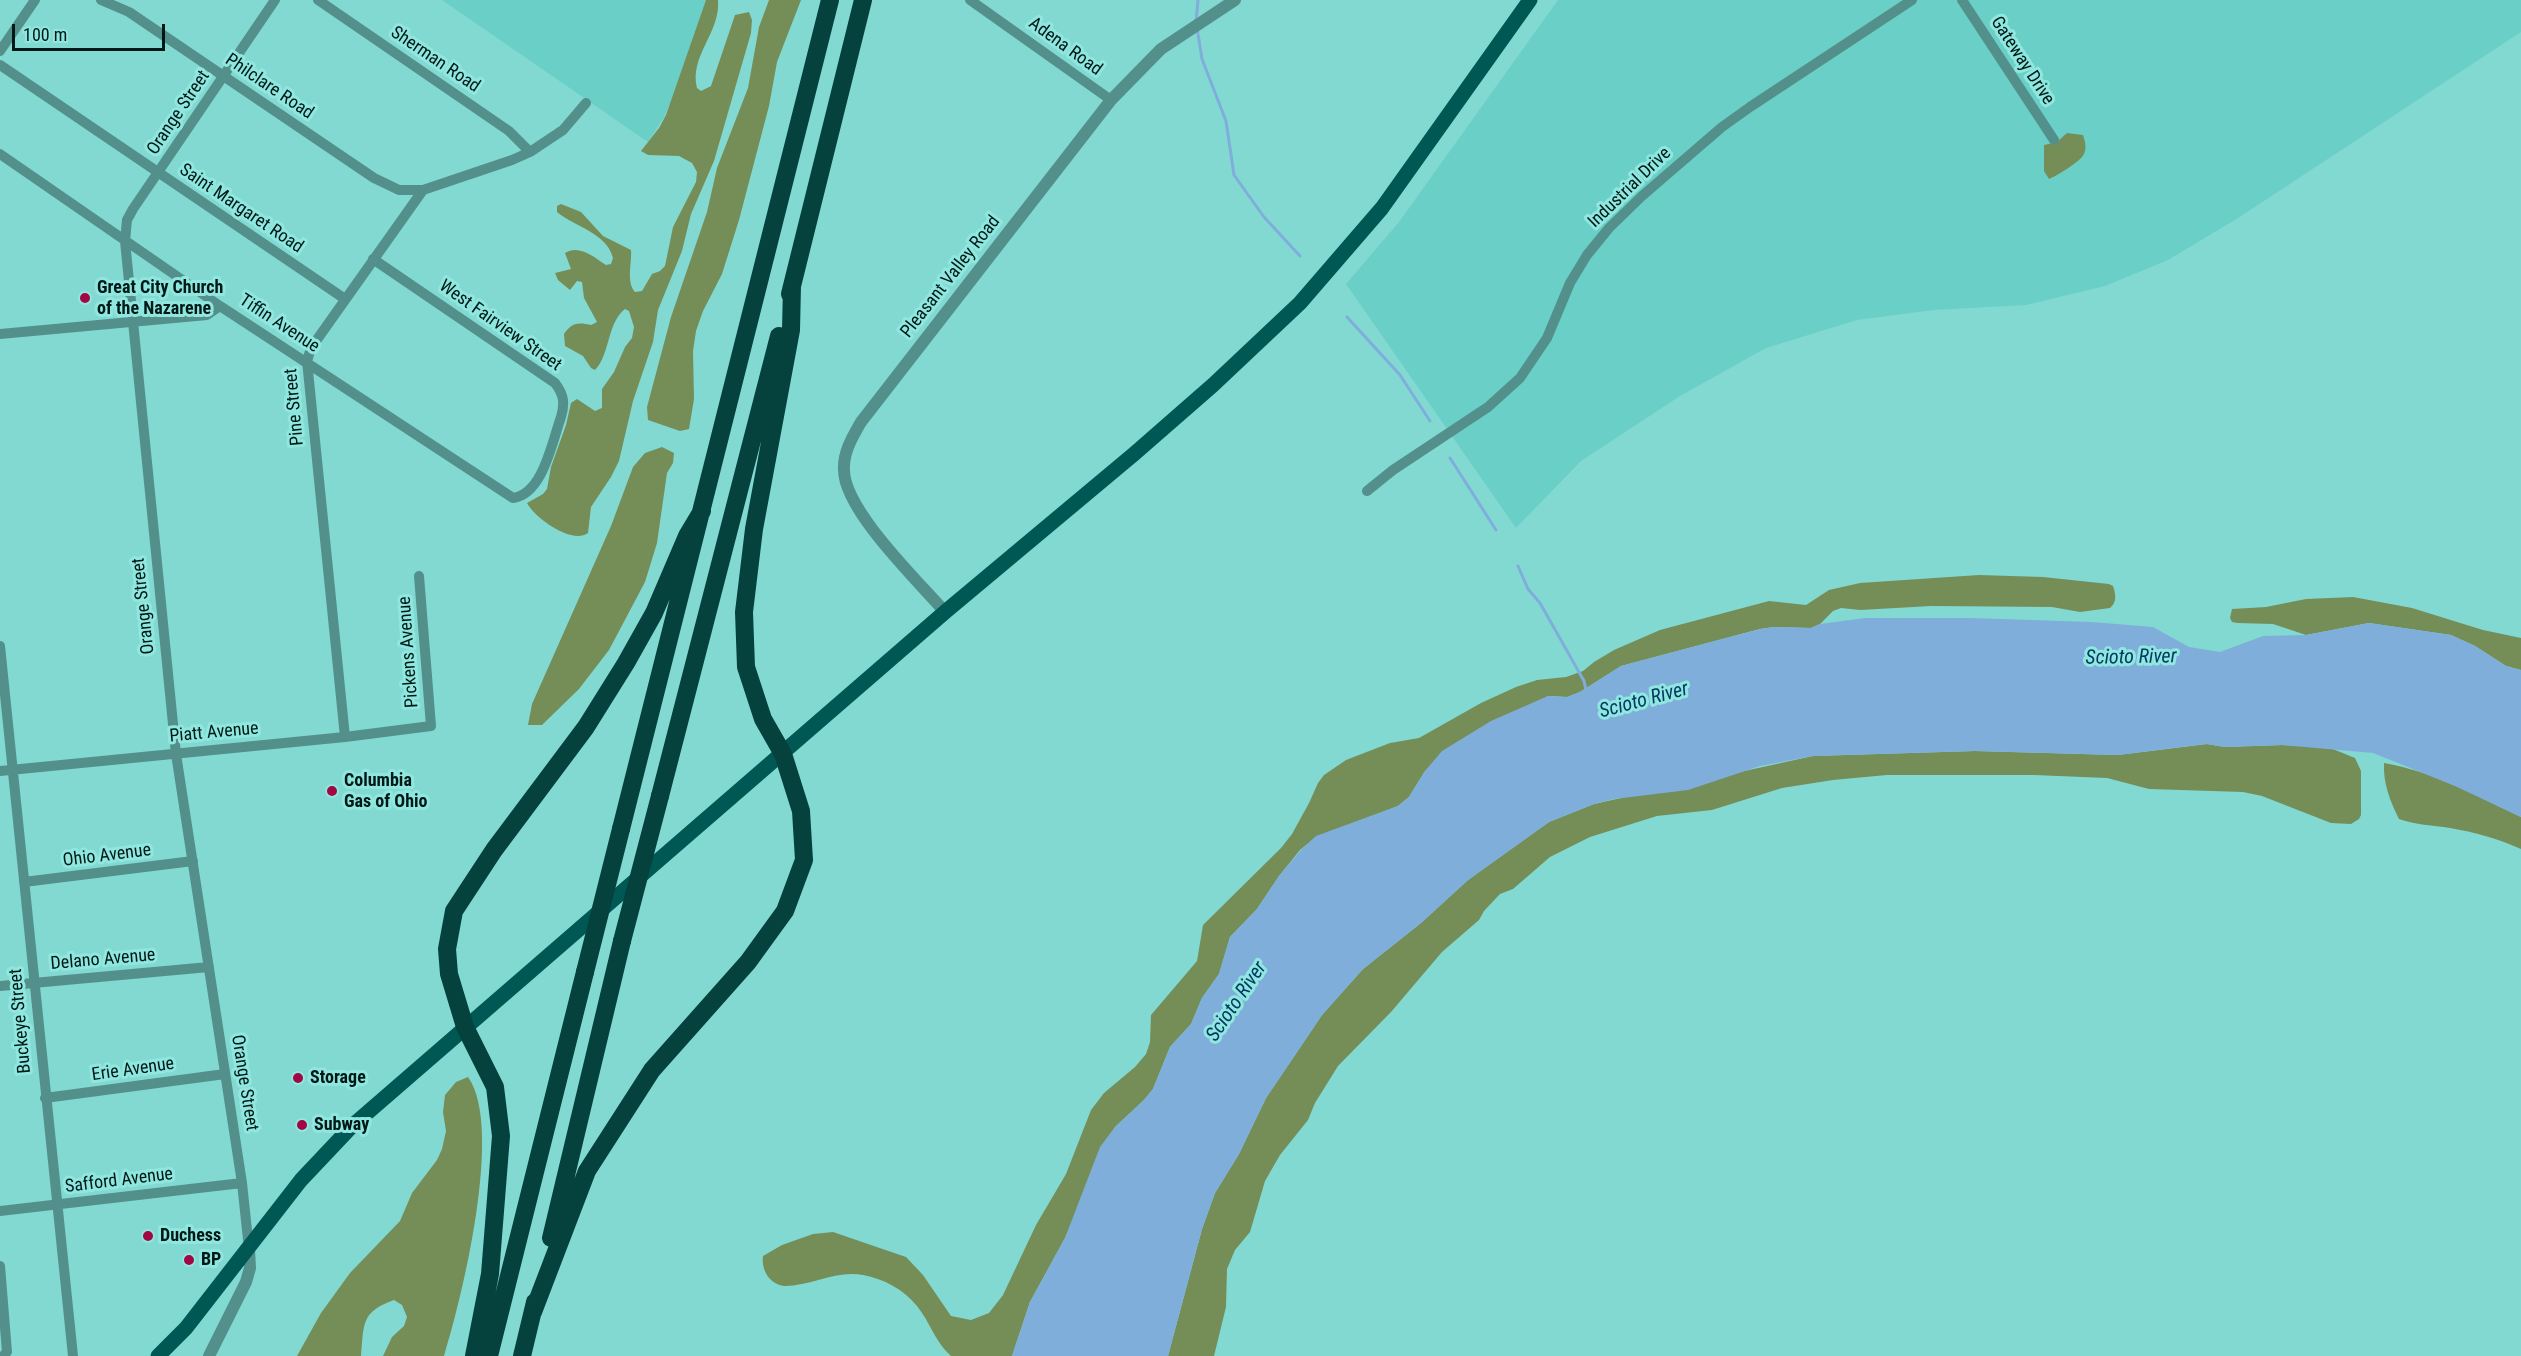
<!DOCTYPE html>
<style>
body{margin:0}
#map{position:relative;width:2521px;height:1356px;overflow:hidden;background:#82d9d2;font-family:"Roboto Condensed",sans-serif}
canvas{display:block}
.scale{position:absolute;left:12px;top:24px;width:153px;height:27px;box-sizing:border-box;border:3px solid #001917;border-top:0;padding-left:8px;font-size:18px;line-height:21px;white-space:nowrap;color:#001917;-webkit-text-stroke:4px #8fe7df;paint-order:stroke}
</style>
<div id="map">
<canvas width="2521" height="1356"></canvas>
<div class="scale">100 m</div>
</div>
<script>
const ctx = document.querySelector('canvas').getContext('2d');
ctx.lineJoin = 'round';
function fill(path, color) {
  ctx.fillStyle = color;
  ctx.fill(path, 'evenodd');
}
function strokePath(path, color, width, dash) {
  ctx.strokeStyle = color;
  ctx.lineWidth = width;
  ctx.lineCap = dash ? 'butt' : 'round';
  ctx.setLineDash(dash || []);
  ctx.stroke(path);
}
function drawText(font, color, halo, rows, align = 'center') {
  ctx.font = font + ' "Roboto Condensed",sans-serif';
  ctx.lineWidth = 6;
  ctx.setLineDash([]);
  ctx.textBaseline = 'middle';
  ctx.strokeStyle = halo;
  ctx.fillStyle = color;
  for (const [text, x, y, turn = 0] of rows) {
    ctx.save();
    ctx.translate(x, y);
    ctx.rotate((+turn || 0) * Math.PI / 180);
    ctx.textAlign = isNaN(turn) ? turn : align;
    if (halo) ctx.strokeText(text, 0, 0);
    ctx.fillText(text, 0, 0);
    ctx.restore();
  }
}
const built = new Path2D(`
 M442,0H708L689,60L664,117L648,142Z
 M1558,0H2521V32L2238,218L2168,260L2105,286L2026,305L1934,310L1857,320L1766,348L1680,396L1581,461L1516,528L1346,284L1399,222Z`);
const forest = new Path2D(`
 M706,0H718C721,32 689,56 697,88L701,91L711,86L735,15L749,12L752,20L751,33L714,161L691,214L682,251L658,310L653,342L633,401L619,461L611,477L591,507L588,533C572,545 535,518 527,503L543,494L547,489L551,467L566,425L571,403L577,399L595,411L602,408V389L614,372L625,347L632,338L634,327L629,311L625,309C607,323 610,355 595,370L591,368L583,356L565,346L564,334C572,323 577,322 591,325L597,322L584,298L582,282L577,281L570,290L558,280L555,273L571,269L565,253C579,244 594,257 606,265L611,264L613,258C607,233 575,227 557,212V206L561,204L581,212L603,236L631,250C632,263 626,282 635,292L642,291L652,274L660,271L665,266L673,227L696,182L697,172L692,163L679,156L648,155L641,151L659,128L666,115Z
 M769,0H801L777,62L769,106L739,220L722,274L703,311L696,331L693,351L694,399L689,429L680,431L648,420L647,407L671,317L707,212L717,168L748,88L759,27Z
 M2067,133L2083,135C2085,141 2087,148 2084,154C2081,161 2057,176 2049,179L2044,171V145L2057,142Z
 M662,447L674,453L673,463L667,473L657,543L645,582L609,650L579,689L542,725H528L532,704L611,526L633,467L645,453Z
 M1979,575L2043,577L2109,584L2113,586C2116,595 2117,602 2110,608L2080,612L2052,607L1931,606L1860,610L1841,608L1833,611L1820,624L1811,628L1774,627L1760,629L1621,666L1580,692L1567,697L1548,696L1425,771L1409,797L1398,806L1316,837L1300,850L1279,876L1257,909L1230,937L1219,974L1202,998L1191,1024L1170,1047L1153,1089L1144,1100L1115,1127L1065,1238L1030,1302L1012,1356H951C935,1342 930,1322 917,1306C903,1289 884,1279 863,1275C836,1270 811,1286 785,1286C770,1285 761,1270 763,1256L782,1245L813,1234L833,1232L906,1257L923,1275L951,1316L971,1320L989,1313L1003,1295L1036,1225L1066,1174L1091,1110L1104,1093L1135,1067L1146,1054L1150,1042L1151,1015L1197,961L1203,925L1281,848L1292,834L1309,803L1318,783L1324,775L1346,760L1390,743L1419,738L1481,703L1516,687L1537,680L1566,677L1583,671L1594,662L1614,650L1660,630L1769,601L1806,605L1829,590L1860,583Z
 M2353,597L2412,608L2483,630L2521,638V670L2506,666L2475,646L2451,635L2369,623L2306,635L2273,624L2237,623L2232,622L2230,618L2232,609L2266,607L2306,599Z
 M2207,744L2225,747L2282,745L2328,747L2355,758L2361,771V815L2359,819L2351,824L2331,823L2262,796L2243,792L2149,789L2107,778L2034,775H1887L1833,780L1782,788L1712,810L1657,816L1590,837L1550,857L1513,889L1500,894L1484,911L1479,920L1442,952L1391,1012L1338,1066L1315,1103L1308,1120L1280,1155L1265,1181L1250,1232L1235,1250L1227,1269L1226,1307L1214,1356H1168L1202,1229L1215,1193L1239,1154L1266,1098L1322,1015L1363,969L1421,923L1468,880L1549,822L1594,804L1813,756L1975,751L2118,755Z
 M2384,763C2432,771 2477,796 2521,817V849C2499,839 2474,832 2450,828C2432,825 2416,825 2399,819C2390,801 2383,783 2384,763Z
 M468,1077C504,1127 462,1298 444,1356H383L392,1337L404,1326L407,1317L402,1305L394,1300C361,1312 364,1323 361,1356H297L321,1313L350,1273L400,1221L412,1193L437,1160L442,1149L446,1131L443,1112L445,1095L456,1082Z`);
const water = new Path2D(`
 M1865,618H1971L2092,622L2153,627L2189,647L2220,652L2263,636L2306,635L2369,623L2451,635L2475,646L2506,666L2521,670V817L2455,786L2373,753L2282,745L2225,747L2206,744L2118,755L1975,751L1813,756L1760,766L1688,790L1614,799L1594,804L1549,822L1468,880L1421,923L1363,969L1322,1015L1266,1098L1239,1154L1215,1193L1202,1229L1168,1356H1012L1030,1302L1065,1238L1100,1147L1115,1127L1144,1100L1153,1089L1170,1047L1191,1024L1202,998L1219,974L1230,937L1257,909L1279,876L1301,850L1316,836L1398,806L1409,797L1425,771L1442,751L1491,721L1548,696L1567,697L1580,692L1621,666L1760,629L1774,627L1811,628L1820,624Z`);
const stream = new Path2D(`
 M1196,22L1198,0
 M1197,28L1202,59L1226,121L1234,175L1264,217L1300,256
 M1347,317L1400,375L1430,421
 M1450,458L1496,530
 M1518,566L1528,589L1540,603L1584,681L1586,690`);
const minor = new Path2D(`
 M101,0L129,12L374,178L399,190H423
 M318,0L509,131L530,152
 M970,0L1111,100
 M1962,0L2054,140
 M0,51L35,0
 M0,65L345,299
 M0,154L220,306L513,498C543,494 552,442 561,417C565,403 564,395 555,383L373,259
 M0,334L207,315L220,306
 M1367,491L1393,470L1488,407L1520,378L1547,338L1570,283L1587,255L1609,228L1642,196L1722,127L1750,107L1912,0
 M0,646L73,1356
 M345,737L307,361L311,348L423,190L512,160L530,152L563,130L586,103
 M0,771L345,737L431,726L419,576
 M24,882L193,861
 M0,986L209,967
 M45,1098L225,1074
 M0,1211L242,1183
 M249,1249L242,1183L176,754L125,241L127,220L133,209L275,0
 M0,1266L7,1352L3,1356`);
const tertiary = new Path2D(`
 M945,612C918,581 844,510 844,470C843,452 853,436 861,422L1111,100L1161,49L1235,0
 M209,1356L246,1282L250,1268L249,1249`);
const primary = new Path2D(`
 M158,1356L186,1328L301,1180L352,1126L945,612L1134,454L1213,385L1300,303L1382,208L1530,0`);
const motorway = new Path2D(`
 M790,294L863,0
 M660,796L779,336
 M621,829L830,0
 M551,1238L622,941
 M533,1312L587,1171L652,1070L748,962L785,911L804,860L801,811L783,754L763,719L746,667L744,612L754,529L791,330L792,285
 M474,1356L490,1274L501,1136L495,1087L465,1027L449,974L447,949L454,911L494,850L586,727L626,663L654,613L687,536L702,511
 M489,1356L585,972
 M522,1356L535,1302`);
const motorwayBridge = new Path2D(`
 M622,941L660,796
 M585,972L621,829`);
const markers = [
 [85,298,6,"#a20743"],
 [332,791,6,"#a20743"],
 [298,1078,6,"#a20743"],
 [302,1125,6,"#a20743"],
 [148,1236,6,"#a20743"],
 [189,1260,6,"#a20743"]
];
const streetNames = [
 ["Adena Road",1065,47,36],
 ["Sherman Road",435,60,34],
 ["Gateway Drive",2022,61,57],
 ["Philclare Road",269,87,34],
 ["Orange Street",179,113,-56],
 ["Industrial Drive",1630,188,-44],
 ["Saint Margaret Road",241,209,34],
 ["Pleasant Valley Road",951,277,-52],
 ["Tiffin Avenue",279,324,33],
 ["West Fairview Street",500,326,35],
 ["Pine Street",295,407,-95],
 ["Orange Street",144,606,-96],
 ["Pickens Avenue",409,652,-94],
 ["Piatt Avenue",214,733,-5],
 ["Ohio Avenue",107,856,-7],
 ["Delano Avenue",103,960,-5],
 ["Buckeye Street",21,1021,-95],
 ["Erie Avenue",133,1070,-8],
 ["Orange Street",244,1083,81],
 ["Safford Avenue",119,1181,-7]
];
const poiNames = [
 ["Great City Church",97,288],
 ["of the Nazarene",97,309],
 ["Columbia",344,781],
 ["Gas of Ohio",344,802],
 ["Storage",310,1078],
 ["Subway",314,1125],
 ["Duchess",160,1236],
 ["BP",201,1260]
];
const waterNames = [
 ["Scioto River",2131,658,-1],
 ["Scioto River",1644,701,-15],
 ["Scioto River",1237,1002,-56]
];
fill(built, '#6acfc7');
fill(forest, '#758e58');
fill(water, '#80aedb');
strokePath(stream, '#80aedb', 3);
strokePath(minor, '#53908b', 10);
strokePath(tertiary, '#53908b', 12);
strokePath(primary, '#005854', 15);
strokePath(motorway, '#05423e', 18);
strokePath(motorwayBridge, '#05423e', 18);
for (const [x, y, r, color] of markers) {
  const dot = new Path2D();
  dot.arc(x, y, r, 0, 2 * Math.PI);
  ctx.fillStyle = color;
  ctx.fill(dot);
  strokePath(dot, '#8fe7df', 2);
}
drawText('18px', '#001917', '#8fe7df', streetNames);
drawText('bold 18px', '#001917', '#8fe7df', poiNames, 'left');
drawText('italic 20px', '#033963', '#8fe7df', waterNames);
</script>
